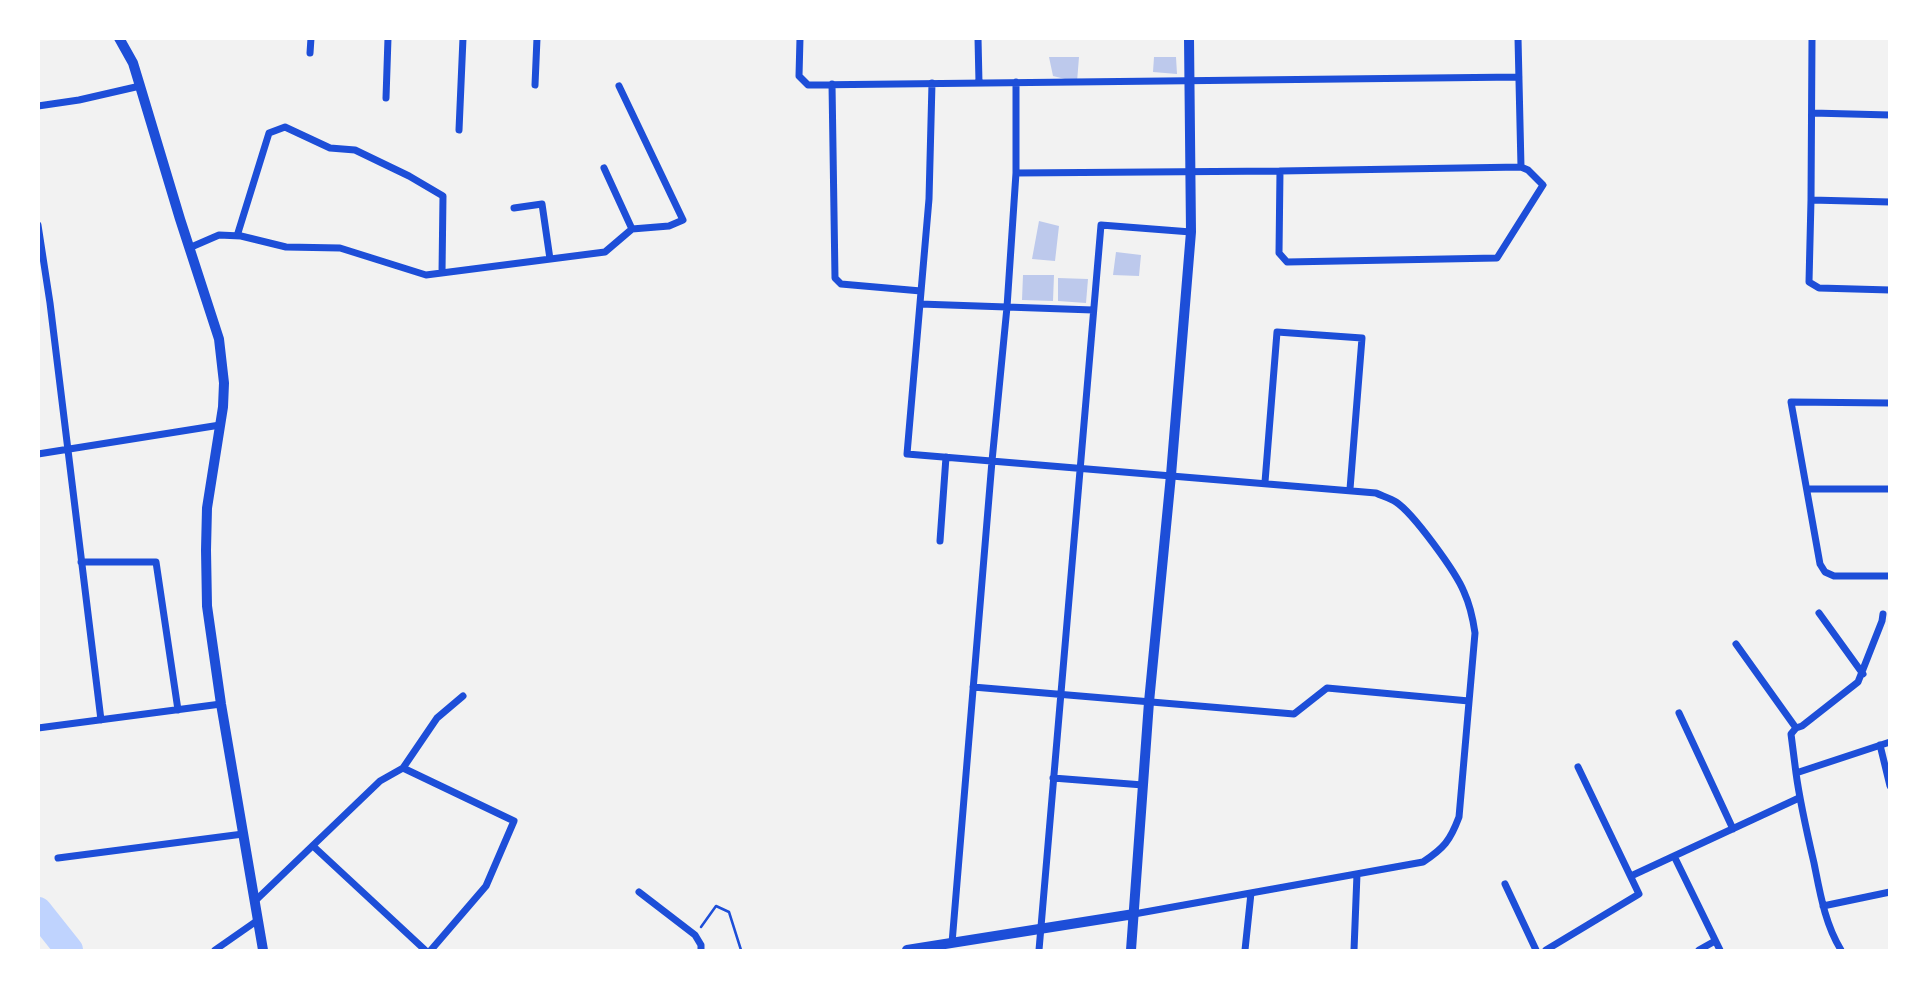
<!DOCTYPE html>
<style>
body{margin:0}
#map{position:relative;width:1928px;height:989px;overflow:hidden;background:#f2f2f2;font-family:"Fira Sans",sans-serif}
canvas{display:block}
.frame{position:absolute;inset:0;border:40px solid #fff;pointer-events:none}
</style>
<div id="map">
<canvas width="1928" height="989"></canvas>
<div class="frame"></div>
</div>
<script>
const ctx = document.querySelector('canvas').getContext('2d');
ctx.lineJoin = 'round';
function strokePath(path, color, width, dash) {
  ctx.strokeStyle = color;
  ctx.lineWidth = width;
  ctx.lineCap = dash ? 'butt' : 'round';
  ctx.setLineDash(dash || []);
  ctx.stroke(path);
}
function fill(path, color) {
  ctx.fillStyle = color;
  ctx.fill(path, 'evenodd');
}
const river = new Path2D(`
 M38,911L69,950`);
const building = new Path2D(`
 M1049,57H1079L1077,82L1053,76Z
 M1154,57H1176L1177,74L1153,72Z
 M1039,221L1059,226L1055,261L1032,259Z
 M1116,252L1141,255L1139,276L1113,275Z
 M1023,275H1054L1053,301L1022,300Z
 M1058,278L1088,279L1086,303L1058,301Z`);
const path = new Path2D(`
 M701,927L716,906L729,912L741,950`);
const minor = new Path2D(`
 M800,38L799,76L808,85L1519,77
 M978,38L979,83
 M1812,38L1811,200L1809,282L1819,288L1890,290
 M310,53L311,38
 M932,83L929,199L907,454L1376,493C1382,496 1390,498 1396,502C1413,513 1456,572 1464,592C1470,605 1473,619 1475,633L1459,817C1450,841 1444,848 1423,862L1134,914
 M832,84L835,278L841,284L921,291
 M535,85L537,38
 M386,98L388,38
 M38,106L79,100L140,86
 M1812,113L1890,115
 M459,130L463,38
 M604,168L632,229
 M1280,171L1279,253L1287,262L1497,258L1543,185L1528,170L1521,167
 M1016,173V82
 M1811,200L1890,202
 M514,208L542,204L550,259
 M38,225L50,303L101,720
 M237,236L269,133L285,127L330,148L355,150L409,176L443,196L442,273
 M189,248L219,235L241,236L286,247L340,248L426,275L605,252L632,229L669,226L683,220L619,86
 M920,304L1093,310
 M1890,403L1791,402L1820,564L1825,572L1834,576H1890
 M38,454L220,425
 M1265,482L1277,332L1362,338L1350,489
 M1807,489H1890
 M940,541L946,457
 M81,562H156L178,710
 M1819,613L1863,674
 M1736,644L1796,728
 M973,687L1294,714L1327,688L1469,701
 M1679,713L1733,829
 M38,728L221,704
 M1880,745L1890,786
 M403,768L437,718L463,696
 M1796,773L1791,734L1796,728L1802,726L1858,682L1882,621L1883,614
 M1053,778L1143,785
 M313,846L425,950
 M1674,856L1720,950
 M58,858L243,834
 M1631,876L1799,798
 M1505,884L1536,950
 M639,892L695,935L701,945V950
 M255,901L380,781L403,768L514,821L486,886L431,950
 M1823,906L1890,892
 M952,943L992,461L1007,307L1016,173L1280,171L1521,167L1518,38
 M215,950L258,920
 M1039,950L1101,225L1191,232
 M1245,950L1251,893
 M1354,950L1357,874
 M1546,950L1639,894L1578,767
 M1699,950L1715,941
 M1841,950C1825,924 1820,893 1814,863C1807,833 1800,803 1796,773L1890,742`);
const tertiary = new Path2D(`
 M119,38L133,63L140,86L180,219L219,339L224,383L223,407L207,508L206,550L207,606L221,704L263,950
 M907,950L1134,914
 M1131,950L1149,702L1171,475L1191,232L1189,38`);
strokePath(river, '#bfd3fe', 28);
fill(building, '#bdc9ec');
strokePath(path, '#1d4ed8', 2.5);
strokePath(minor, '#1d4ed8', 7);
strokePath(tertiary, '#1d4ed8', 10);
</script>
